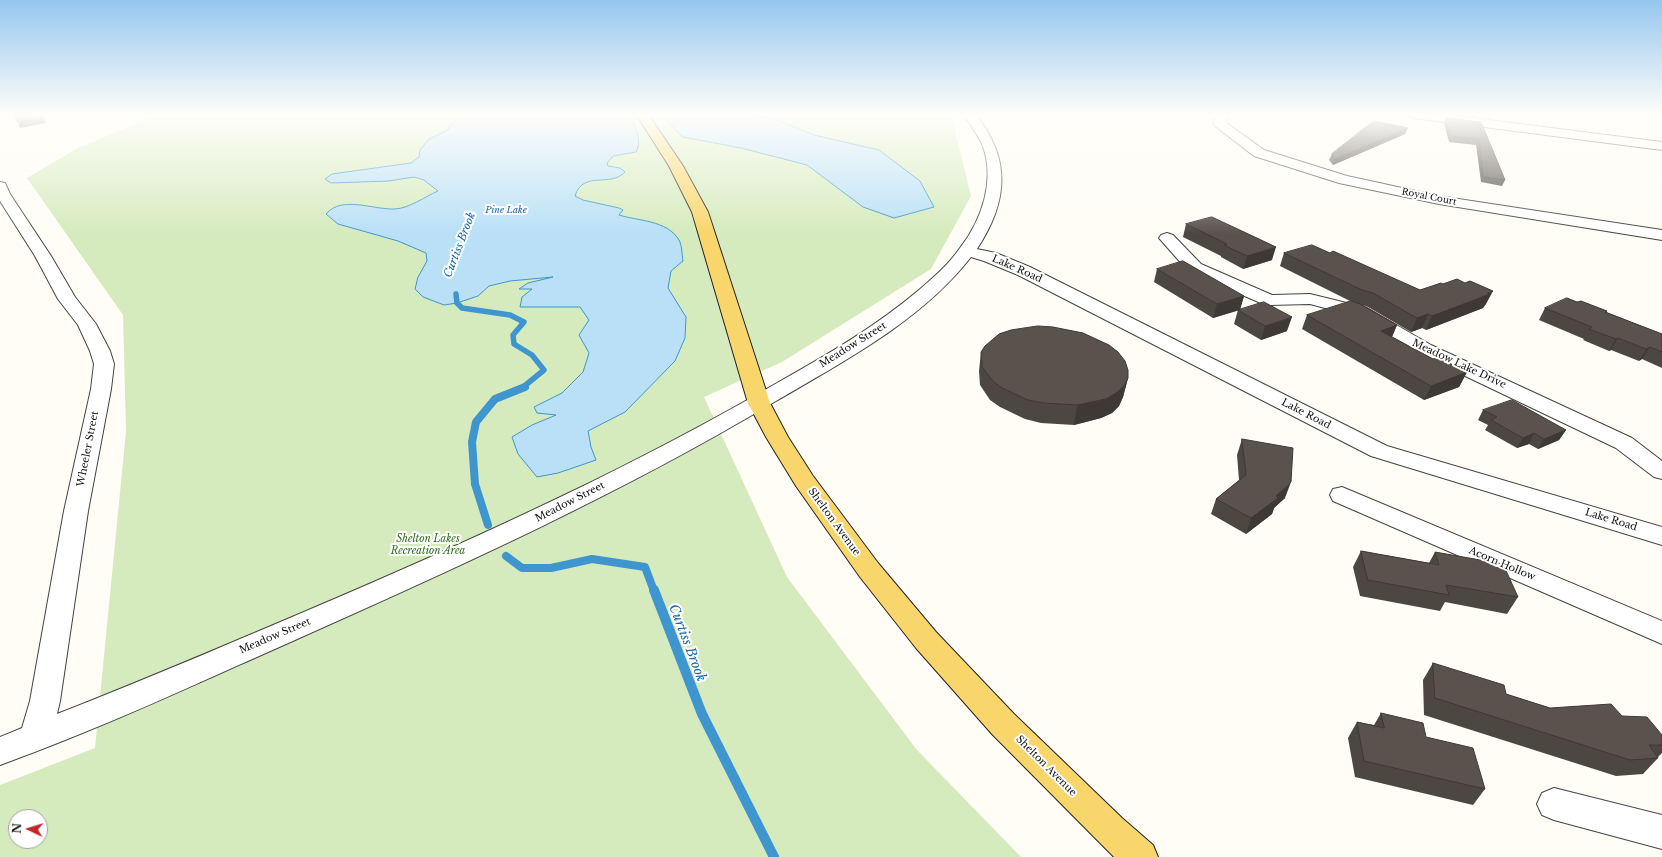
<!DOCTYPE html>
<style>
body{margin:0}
#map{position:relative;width:1662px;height:857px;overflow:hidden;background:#fffdf5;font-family:"Libre Baskerville",serif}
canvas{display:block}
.north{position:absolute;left:8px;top:809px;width:40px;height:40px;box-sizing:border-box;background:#fff;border:1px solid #a0a0a0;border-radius:50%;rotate:274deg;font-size:11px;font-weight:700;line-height:16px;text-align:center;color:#111}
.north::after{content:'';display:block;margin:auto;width:14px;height:18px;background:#c4262e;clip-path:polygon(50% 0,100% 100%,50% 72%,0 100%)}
</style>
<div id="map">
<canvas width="1662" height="857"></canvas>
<div class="north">N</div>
</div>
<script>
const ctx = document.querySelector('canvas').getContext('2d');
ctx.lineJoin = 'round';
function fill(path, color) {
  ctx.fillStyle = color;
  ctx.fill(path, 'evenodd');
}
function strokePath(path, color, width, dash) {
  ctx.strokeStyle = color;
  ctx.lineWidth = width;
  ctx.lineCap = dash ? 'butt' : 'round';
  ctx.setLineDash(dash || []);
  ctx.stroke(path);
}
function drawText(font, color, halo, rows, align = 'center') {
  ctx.font = font + ' "Libre Baskerville",serif';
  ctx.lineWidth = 4;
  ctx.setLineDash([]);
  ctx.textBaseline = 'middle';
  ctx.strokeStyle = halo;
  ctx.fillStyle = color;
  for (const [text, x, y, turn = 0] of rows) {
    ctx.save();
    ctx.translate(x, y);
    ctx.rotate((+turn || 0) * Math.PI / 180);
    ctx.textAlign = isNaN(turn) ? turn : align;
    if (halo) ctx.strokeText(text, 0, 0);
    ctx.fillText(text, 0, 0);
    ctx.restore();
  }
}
const green = new Path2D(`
 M159,114H948L952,118L971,196L931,269L782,362L704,397L787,577L917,750L1021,857H0V785L95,748L126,431L123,315L27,178L76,149ZM16,817H40V841H16Z`);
const water = new Path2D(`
 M471,114H628C634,126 643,139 636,152L613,156L607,163L608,166L620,168L625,172C610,188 583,170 575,196L583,200L619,208L623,210L619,215C638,221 667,220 679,240C682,245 682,255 683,261L671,271L668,288L686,317L685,338L675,361L625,412L588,431L591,447L596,460L558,473L537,477L518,454L512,437L532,425L556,415L537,413L534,407L562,393L583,372L589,353L579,335L589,320L580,307H520L522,297L532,289H519L528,283L553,277L510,281L489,286L478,296L457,303L444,305L423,297L415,289L418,277L427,261L426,253L398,241L338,224L326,214C342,195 373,210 395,209C410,208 424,197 438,191L424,180L414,177L389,181L331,183L325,179L332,174L411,163L419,157L420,150L428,140L449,129L451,124Z
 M660,114H738L772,118L814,135L879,150L920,181L934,207L894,218L863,207L807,165L741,148L683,137Z`);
const streamFar2 = new Path2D(`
 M456,294L457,303L462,308L510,315L524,322L513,335L514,344L532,355L544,370L522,388`);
const streamFar1 = new Path2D(`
 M488,525L475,484L472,442L476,422L495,399L525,387
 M506,556L522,568H551L592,559L645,567L654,591`);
const stream = new Path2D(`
 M654,590L702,714L774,857`);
const minor = new Path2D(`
 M963,114H975C1012,159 1008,202 977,249L996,253L1030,267L1387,446L1662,527V545L1371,456L1018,275L984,261L971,257C921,321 844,361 776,401C622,493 459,567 295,640C198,683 100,729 0,765V737L22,728L30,701L64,511L91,389L94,364L90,351L78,325L58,299L35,256L0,201V182L5,183L10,194L51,256L75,297L96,324L110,351L114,364L111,389L88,511L60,701L57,714C152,677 245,637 339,597C488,533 636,465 777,383C827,355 875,327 919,290C934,277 949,264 960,248C982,220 996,179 982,144C977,133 970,124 963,114Z
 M1216,114H1228L1225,122L1264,150L1347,176L1439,196L1662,230V240L1439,204L1339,183L1254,156L1215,126L1213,123Z
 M1408,114H1441L1662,142V150L1414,118L1410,117Z
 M1167,233L1173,235L1201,264L1272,295L1310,294L1367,308L1431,345L1632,438L1662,461V479L1654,477L1616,448L1417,353L1355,316L1310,304L1269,305L1263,304L1189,272L1159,238L1161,235Z
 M1342,487L1662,621V644L1333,501L1330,495L1333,489Z
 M1554,788L1662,815V849L1554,820L1542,815L1537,804L1542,793Z`);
const major = new Path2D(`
 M636,114H648L683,166L708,212L770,403L788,437L813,476L878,563L936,632L1014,714L1122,818L1153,845L1158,857H1114L992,734L916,648L860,577L796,486L766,437L748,403L692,212L669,166Z`);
const wall = new Path2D(`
 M1453,114H1475L1474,117Z
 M1446,118L1481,122L1505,180L1502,186L1481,182L1476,145L1449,142L1444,123Z
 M1408,128L1405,134L1333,165L1329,160L1332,154Z
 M1186,224L1272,260L1243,269L1221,257V256L1183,237Z
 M1284,253H1330L1420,290L1486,304L1485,305L1483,308L1426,330L1422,328L1411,332L1368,307L1363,305L1397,325L1392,337L1433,359L1467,372L1459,387L1424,400L1302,329L1307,315L1352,302L1280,266Z
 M1157,269L1244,296L1240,309L1287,331L1261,340L1234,324L1238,310L1213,318L1154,282Z
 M1577,302L1607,311L1606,312L1662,334V368L1642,359L1639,361L1611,350L1609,351L1583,340L1584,339L1539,320L1545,308Z
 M981,352L1128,378L1123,397L1119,406L1112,413L1101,418L1074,425L1041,423L1025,419L1000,407L990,400L980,385L979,371Z
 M1483,410L1566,430L1559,440L1538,449L1529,444L1517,448L1485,430L1488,425L1478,420Z
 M1242,439L1285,498L1274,508L1272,514L1246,534L1211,514L1216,499L1239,480L1237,455Z
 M1361,551L1429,563L1435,552L1518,597L1507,614L1445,602L1440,611L1360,596L1353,567Z
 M1433,663L1506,694L1550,708L1622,716L1662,735V753L1658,757V758L1643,774L1616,776L1424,715L1423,680Z
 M1381,713L1485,789L1473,805L1355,777L1348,738L1357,722L1374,725Z`);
const shadedWall = new Path2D(`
 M44,118L46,123L20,128L18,122Z
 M1408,128L1405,134L1333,165L1335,159Z
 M1276,247L1272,260L1243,269L1247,256Z
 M1493,291L1486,304L1485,305L1483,308L1426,330L1432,316Z
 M1244,296L1240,310L1213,318L1217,304Z
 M1428,314L1422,328L1411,332L1417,318Z
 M1292,317L1287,331L1261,340L1265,326Z
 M1397,325L1391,339L1381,331Z
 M1618,338L1611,350L1609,351L1616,339Z
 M1650,347L1642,359L1639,361L1646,349Z
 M1467,372L1459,387L1424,400L1431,386Z
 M1128,378L1123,397L1119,406L1112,413L1101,418L1074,425L1077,405Z
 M1566,430L1559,440L1538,449L1544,439Z
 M1534,433L1529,444L1517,448L1523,438Z
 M1291,482L1285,498L1274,508L1272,514L1246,534L1251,518Z`);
const building = new Path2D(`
 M14,114H42L44,118L18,122Z
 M1446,118L1481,122L1505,180L1483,177L1479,139L1451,136Z
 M1374,121L1408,128L1335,159L1332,154Z
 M1212,217L1276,247L1247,256L1224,245L1227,244L1186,224Z
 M1312,245L1330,253L1333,251L1420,290L1441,283L1443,284L1457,279L1465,283L1470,281L1493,291L1487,293L1490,294L1432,316L1428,314L1417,318L1373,293L1362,290L1284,253Z
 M1183,261L1244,296L1217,304L1157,269Z
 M1567,298L1577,302L1581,301L1607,311L1605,312L1662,334V352L1650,347L1646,349L1618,338L1616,339L1589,329L1592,327L1545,308Z
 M1351,301L1360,304L1397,325L1381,331L1433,359L1437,357L1467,372L1431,386L1307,315Z
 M1264,302L1292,317L1265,326L1238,310Z
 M1038,326L1053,327L1083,333L1109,345L1118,352L1125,361L1128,370V378L1124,386L1116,393L1106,399L1077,405L1044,403L1028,400L1002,388L993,381L982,367L981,352L985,346L999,334L1011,330Z
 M1512,400L1566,430L1544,439L1534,433L1523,438L1491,420L1497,417L1483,410Z
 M1242,439L1293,448L1291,482L1276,496L1278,498L1251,518L1216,499L1246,475Z
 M1361,551L1439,565L1435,552L1503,564L1518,597L1446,585L1449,595L1368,580Z
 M1433,663L1504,685L1506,694L1550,708L1611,704L1622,716L1647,717L1662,735V745H1649L1658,758L1630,760L1435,698Z
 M1381,713L1423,723L1426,737L1473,748L1485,789L1364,761L1357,722L1384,728Z`);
const farStreetnames = [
 ["Royal Court",1429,197,11]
];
const farWaternames = [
 ["Pine Lake",506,210]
];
const streetNames = [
 ["Lake Road",1017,269,24],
 ["Meadow Street",853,345,-32],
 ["Meadow Lake Drive",1459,364,25],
 ["Lake Road",1306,414,27],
 ["Wheeler Street",88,449,-79],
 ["Meadow Street",570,502,-27],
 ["Lake Road",1611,520,17],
 ["Shelton Avenue",834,522,54],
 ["Acorn Hollow",1502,564,23],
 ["Meadow Street",275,636,-23],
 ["Shelton Avenue",1046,766,45]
];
const parkNames = [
 ["Shelton Lakes",428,539],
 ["Recreation Area",428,551]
];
const waterNames = [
 ["Curtiss Brook",460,245,-69]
];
const nearWaternames = [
 ["Curtiss Brook",687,643,69]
];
fill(green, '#d5ebbd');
fill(water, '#b9e0f7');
strokePath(water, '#3f96cf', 1);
strokePath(streamFar2, '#3f96cf', 5.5);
strokePath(streamFar1, '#3f96cf', 8);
strokePath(stream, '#3f96cf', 10);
strokePath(minor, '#444', 2);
strokePath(major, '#222', 2);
fill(minor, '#fff');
fill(major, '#f9d66b');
fill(wall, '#4d4742');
fill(shadedWall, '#3f3936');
fill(building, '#5a524d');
strokePath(building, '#3f3936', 1);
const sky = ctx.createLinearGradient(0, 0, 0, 234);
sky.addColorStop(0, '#95c6ee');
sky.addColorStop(0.49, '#fffefa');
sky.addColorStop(1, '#fffefa00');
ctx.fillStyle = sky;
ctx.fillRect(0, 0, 1662, 234);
drawText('9px', '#111', '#fff', farStreetnames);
drawText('italic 9px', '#1768a6', '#fff', farWaternames);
drawText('10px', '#111', '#fff', streetNames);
drawText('italic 10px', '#2f6b1f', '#fff', parkNames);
drawText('italic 11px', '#1768a6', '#fff', waterNames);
drawText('italic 13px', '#1768a6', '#fff', nearWaternames);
</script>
